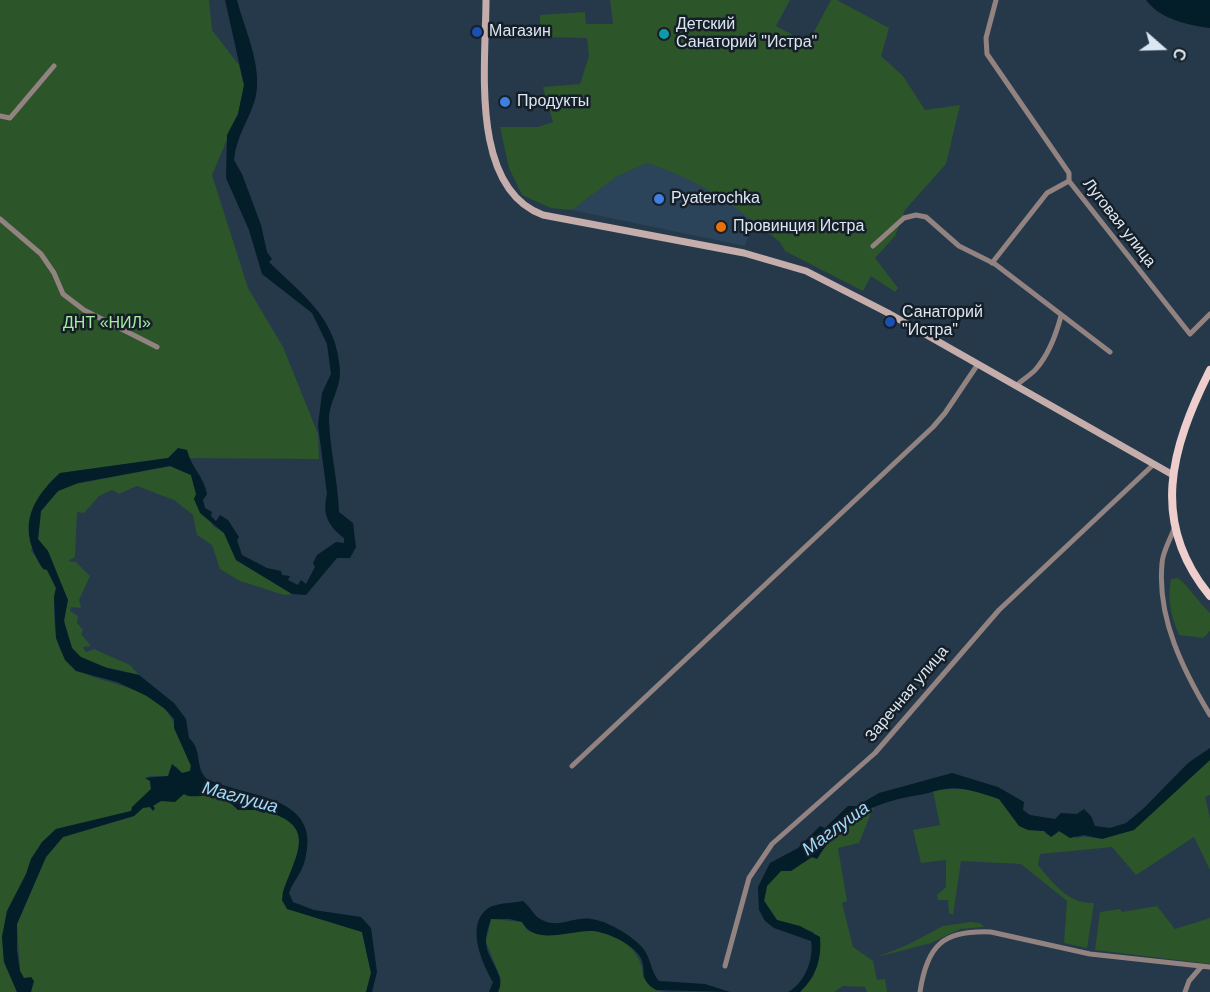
<!DOCTYPE html>
<meta charset="utf-8">
<style>
body{margin:0}
#map{position:relative;width:1210px;height:992px;overflow:hidden;background:#25394b;font-family:Helvetica,sans-serif}
canvas{display:block}
.north{position:absolute;left:1132px;top:18px;width:60px;height:60px;-webkit-text-stroke:4px #161f27;paint-order:stroke;rotate:110deg;font-size:16px;font-weight:700;line-height:24px;text-align:center;color:#dbe7f2}
.north::after{content:'';display:block;margin:auto;width:21px;height:27px;background:#dbe7f2;clip-path:polygon(50% 0,100% 100%,50% 72%,0 100%)}
</style>
<div id="map">
<canvas width="1210" height="992"></canvas>
<div class="north">С</div>
</div>
<script>
const ctx = document.querySelector('canvas').getContext('2d');
ctx.lineJoin = 'round';
function fill(path, color) {
  ctx.fillStyle = color;
  ctx.fill(path, 'evenodd');
}
function strokePath(path, color, width, dash) {
  ctx.strokeStyle = color;
  ctx.lineWidth = width;
  ctx.lineCap = dash ? 'butt' : 'round';
  ctx.setLineDash(dash || []);
  ctx.stroke(path);
}
function drawText(font, color, halo, rows, align = 'center') {
  ctx.font = font + ' Helvetica,sans-serif';
  ctx.lineWidth = 5;
  ctx.setLineDash([]);
  ctx.textBaseline = 'middle';
  ctx.strokeStyle = halo;
  ctx.fillStyle = color;
  for (const [text, x, y, turn = 0] of rows) {
    ctx.save();
    ctx.translate(x, y);
    ctx.rotate((+turn || 0) * Math.PI / 180);
    ctx.textAlign = isNaN(turn) ? turn : align;
    if (halo) ctx.strokeText(text, 0, 0);
    ctx.fillText(text, 0, 0);
    ctx.restore();
  }
}
const built = new Path2D(`
 M647,163L685,175L728,200L753,220L745,246L572,210L616,177Z`);
const green = new Path2D(`
 M0,0H209L212,30L239,65L244,85L238,114L212,175L248,288L283,347L318,434L319,459L169,458L60,473L48,484L31,551L47,569L56,588C53,600 54,616 55,629C62,689 115,672 154,701C157,703 163,706 165,709C176,722 184,748 191,765L190,771L182,773L176,766L170,769L169,776H150L146,778L150,781L151,789L132,811L56,829L31,859L27,874L7,911L2,937L4,962L17,992H0Z
 M610,0H790L776,26L808,43L831,0H837L889,28L881,56L903,76L925,110L960,105L946,164L905,210L895,236L875,258L898,288L895,292L871,276L863,291L785,251L780,242C733,205 705,182 647,163L616,177L572,210L551,208L522,195L509,168L500,127H538L553,122L543,87L580,84L589,56L587,38L540,37V15L585,12L586,24H613Z
 M170,466L191,475L196,494L213,526L224,533L236,560L292,594L284,595L240,581L220,569L212,545L197,535L193,515L174,500L137,486L119,494L112,490L99,496L84,513L77,512L75,557L68,561L76,562L90,576L79,600L81,608L71,607L70,611L78,616L77,623L83,630L81,634L91,646L83,647L86,652L94,649L130,665L139,675C120,669 98,668 81,658C62,645 63,597 57,575C53,562 47,550 38,539L41,511L58,491L76,484Z
 M1178,578C1190,587 1198,602 1210,613V631L1203,638L1179,635C1171,616 1167,599 1171,579Z
 M1210,760V795L1205,797L1210,818V870L1194,837L1136,875L1112,847L1040,854L1038,865C1053,883 1068,904 1094,903L1087,948L1064,943L1067,901L1021,864L961,861L953,915L949,913L948,900H938L937,895L946,887V860L921,863L913,830L940,825L933,791C952,787 981,788 999,799C1009,806 1019,821 1028,830L1044,831L1047,835H1055L1059,831L1078,838C1087,834 1096,841 1104,837C1146,820 1177,789 1210,760Z
 M184,794C205,794 223,794 238,810H256L264,813V810C322,827 293,857 282,901L322,919L362,932L371,973L366,992H31L20,971L17,924L46,857L63,837L134,816L143,807Z
 M874,806L859,843L838,848L847,901L842,903L853,947L873,961L877,980L885,979L887,992H867L865,987L843,986L834,992H800L814,975V932L777,920L764,900L767,886L781,871L791,870L812,857L817,858L840,827Z
 M1157,906L1175,929L1210,918V964L1095,950L1100,912L1120,909L1122,912Z
 M491,919L522,922L527,930C554,942 573,928 597,931C622,935 643,953 643,977L656,990L666,992H498L501,979L486,942Z
 M971,922L980,923L984,927L960,929L931,943L877,957L907,945L943,926Z`);
const water = new Path2D(`
 M225,0H237C245,31 265,71 254,103C247,123 236,138 234,160L242,174L261,225L267,252L272,259L269,262C303,296 337,317 340,371C341,388 328,404 329,420C330,451 338,481 339,512L353,523L356,547L350,558H337L306,595L292,594L236,560L224,533L200,513L194,499L196,494L191,475L170,466L78,483L58,491L41,511L38,539L48,551L68,600L64,621L72,648L81,657L107,668L139,675L174,703L186,719L189,738C203,750 194,767 207,779C246,798 323,794 305,860C302,873 293,881 289,893L293,902L314,910L361,917L371,928L377,972L372,992H366L371,973L362,932L287,909L282,900L283,892C297,852 318,826 265,811V813L255,810H238C214,785 197,802 184,794L175,802L161,801L153,806L155,808L153,811L150,807L143,808L134,816L63,837L46,857L17,924V951L20,971L24,978L31,977L34,981L31,992H17L4,962L2,937L7,911L26,874L31,859L42,842L56,829L131,811L132,807L151,789L150,781L145,778L168,776L172,764L182,773L190,771L191,766L174,728V719L165,709L147,696L117,682L76,671L65,660L56,638L54,597L56,588L47,570L43,569C18,531 27,503 60,473L168,458L178,448L187,450C191,467 204,477 207,494L203,500L205,508L212,512L211,516L216,521L220,515L228,520L239,537L237,540L242,555L267,568L281,571L282,575L290,576L288,580L298,585L301,580L306,584L315,567L313,563L317,555L336,542L344,543V538C328,526 322,514 327,494L318,425L322,393L331,374L327,344L312,313L262,274L249,230L226,178L227,135L238,114L244,85Z
 M1146,0H1210V28C1187,25 1160,19 1146,0Z
 M1210,748V760L1134,830L1102,839L1084,835L1070,838L1059,831L1051,837L1044,831L1028,830L1019,826L999,799C983,794 962,786 945,789C936,790 927,794 919,795C871,803 843,817 817,859L812,857L791,871H781L767,886L764,901L777,920L800,926L820,937C822,959 816,977 800,992H788C805,983 814,959 811,941L774,928L765,921L759,910L758,887L770,863L798,848L820,826L825,828L848,806H857L879,793L952,773L998,787L1024,802L1023,810L1030,815L1055,819L1061,813L1077,814L1084,809L1091,816L1095,826L1110,828L1126,823L1144,808L1188,763Z
 M523,901C531,907 533,916 542,920C559,929 574,916 591,919C607,921 629,934 640,945C651,955 650,971 659,981L705,984L730,992L656,990C636,978 649,970 639,955C631,944 612,935 599,932C577,926 537,949 522,922L510,919H491C489,926 485,936 486,943C487,960 507,976 498,992H489L493,982C482,963 464,923 490,907C498,903 514,903 523,901Z`);
const minor = new Path2D(`
 M996,0L986,38L987,54L1069,173V181L1190,334L1210,314
 M0,116L10,118L54,66
 M0,219L41,254L54,273L63,294L84,310L157,347
 M873,246L904,218L916,215L926,217L959,246L995,264L1110,352
 M992,263L1047,193L1069,181
 M1017,385C1023,379 1031,375 1036,369C1049,354 1056,335 1061,316
 M1174,529C1170,540 1162,553 1162,564C1157,618 1183,670 1210,715
 M572,766L933,427L945,413L978,364
 M725,966L749,878L772,844L875,753L999,610L1154,464
 M920,992C927,945 943,930 991,932L1090,954L1210,967
 M1185,992L1189,981L1201,967`);
const secondary = new Path2D(`
 M486,0C486,63 469,188 543,215L744,253L806,271L888,313L1173,475`);
const primary = new Path2D(`
 M1210,370C1171,448 1149,522 1210,596`);
const markers = [
 [477,32,6,"#1a4fb4"],
 [664,34,6,"#0f9aa8"],
 [505,102,6,"#3f7fe0"],
 [659,199,6,"#3f7fe0"],
 [721,227,6,"#e8710a"],
 [890,322,6,"#1a4fb4"]
];
const poiNames = [
 ["Детский",676,25],
 ["Санаторий \"Истра\"",676,43],
 ["Магазин",489,32],
 ["Продукты",517,102],
 ["Pyaterochka",671,199],
 ["Провинция Истра",733,227],
 ["Санаторий",902,313],
 ["\"Истра\"",902,331]
];
const streetNames = [
 ["Луговая улица",1119,223,52],
 ["Заречная улица",907,694,-50]
];
const parkNames = [
 ["ДНТ «НИЛ»",107,324]
];
const waterNames = [
 ["Маглуша",240,798,15],
 ["Маглуша",836,829,-36]
];
fill(built, '#2b445a');
fill(green, '#2c552a');
fill(water, '#031d29');
strokePath(minor, '#928381', 5);
strokePath(secondary, '#c5adab', 7);
strokePath(primary, '#edcecc', 8);
for (const [x, y, r, color] of markers) {
  const dot = new Path2D();
  dot.arc(x, y, r, 0, 2 * Math.PI);
  ctx.fillStyle = color;
  ctx.fill(dot);
  strokePath(dot, '#161f27', 2);
}
drawText('16px', '#dbe7f2', '#161f27', poiNames, 'left');
drawText('16px', '#dbe7f2', '#161f27', streetNames);
drawText('16px', '#a3ee9f', '#161f27', parkNames);
drawText('italic 18px', '#a0ddff', '#161f27', waterNames);
</script>
